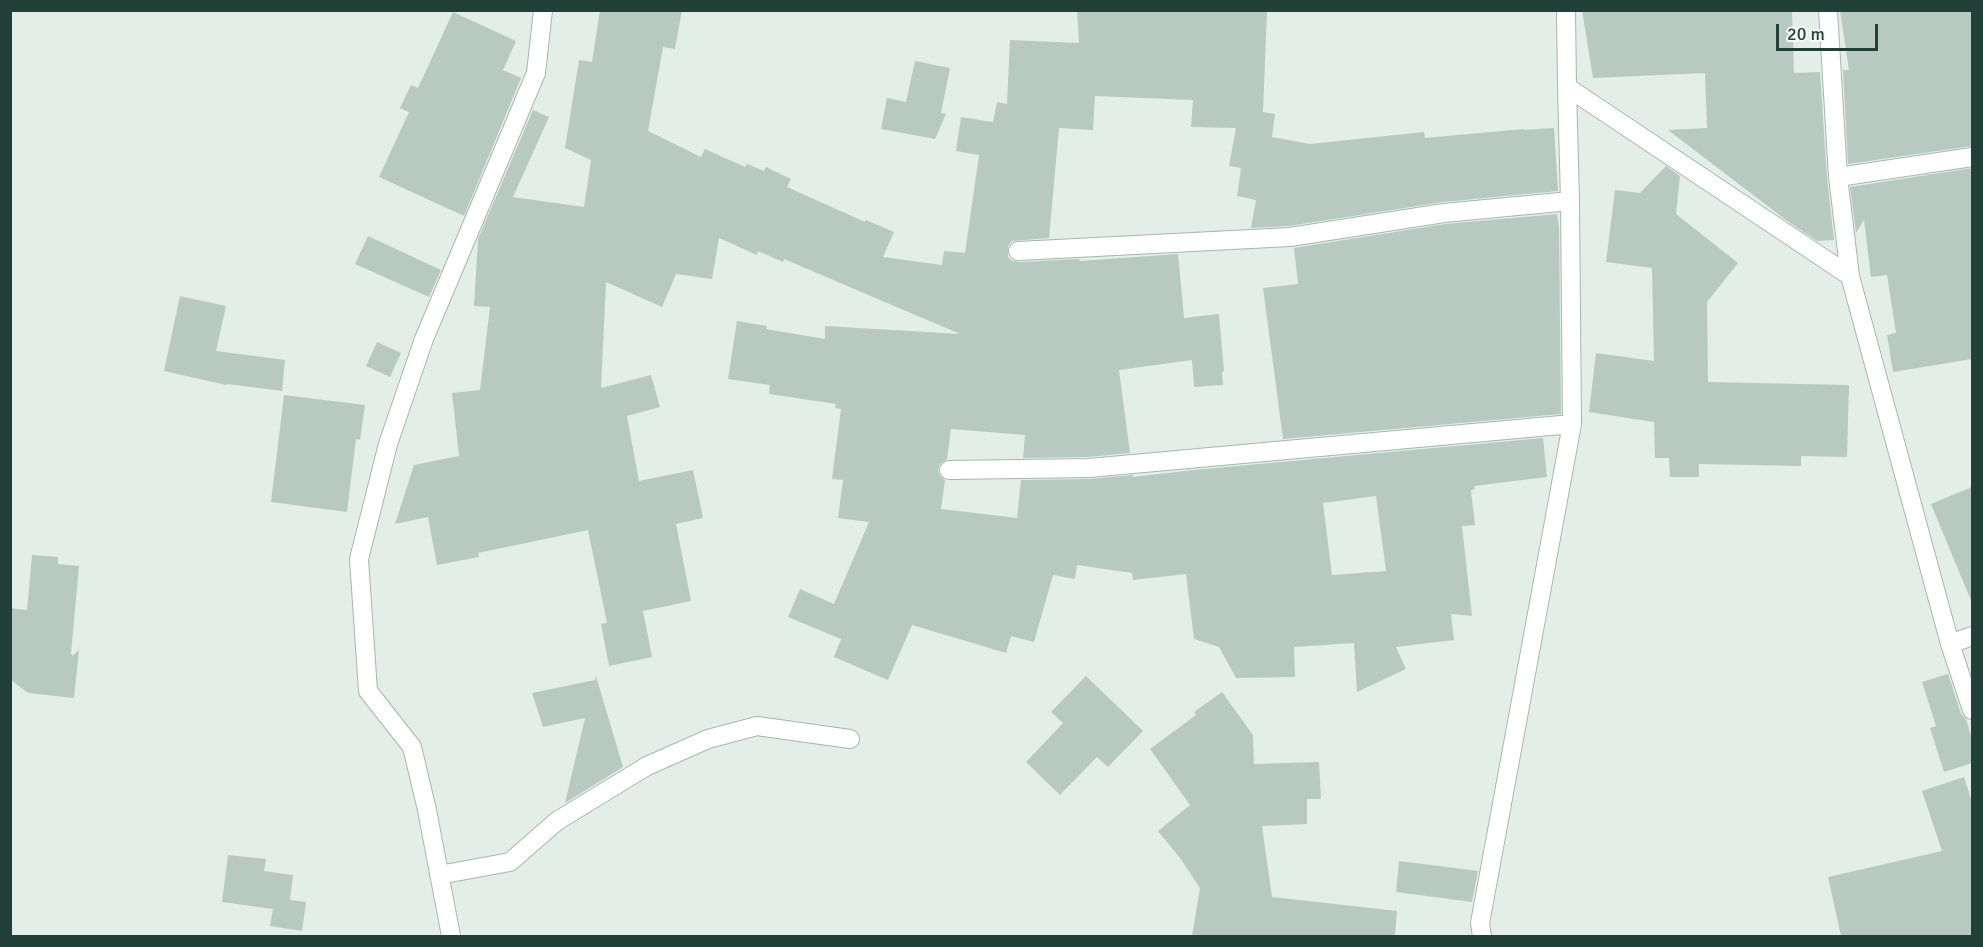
<!DOCTYPE html>
<style>
body{margin:0}
#map{position:relative;width:1983px;height:947px;overflow:hidden;background:#e3eee9;font-family:Signika,sans-serif}
canvas{display:block}
.frame{position:absolute;inset:0;border:12px solid #214138;pointer-events:none}
.scale{position:absolute;left:1776px;top:24px;width:102px;height:27px;box-sizing:border-box;border:3px solid #214138;border-top:0;padding-left:8px;font-size:18px;line-height:21px;white-space:nowrap;color:#214138;-webkit-text-stroke:4px #f4faf7;paint-order:stroke}
</style>
<div id="map">
<canvas width="1983" height="947"></canvas>
<div class="frame"></div>
<div class="scale">20 m</div>
</div>
<script>
const ctx = document.querySelector('canvas').getContext('2d');
ctx.lineJoin = 'round';
function fill(path, color) {
  ctx.fillStyle = color;
  ctx.fill(path, 'evenodd');
}
function strokePath(path, color, width, dash) {
  ctx.strokeStyle = color;
  ctx.lineWidth = width;
  ctx.lineCap = dash ? 'butt' : 'round';
  ctx.setLineDash(dash || []);
  ctx.stroke(path);
}
const building = new Path2D(`
 M600,10H682L675,49L663,47L648,131L701,157L705,149L745,167L747,164L764,171L766,167L791,179L787,187L865,222L866,220L894,232L883,257L942,265L944,251L965,253L979,155L956,151L961,117L993,122L997,102L1007,104L1010,40L1079,43L1077,10H1267L1263,112L1275,114L1272,137L1310,144L1424,132L1425,138L1524,129V130L1554,128L1558,191L1443,202L1289,226L1251,228L1256,200L1237,196L1241,168L1229,166L1236,128L1191,127L1193,100L1095,96L1093,130L1059,128L1049,238L1012,241L1008,246V257L1012,261L1019,262L1079,259L1080,261L1178,254L1184,318L1219,314L1224,371L1222,372L1223,385L1194,387L1192,360L1119,370L1130,453L1088,457L1023,458L1025,435L951,429L947,459L940,464L938,470L940,476L945,480L941,509L1017,518L1021,480L1089,479L1133,475V477L1193,470L1543,438L1547,477L1474,486L1475,489L1471,490L1475,525L1462,526L1472,616L1451,614L1454,640L1396,647L1406,669L1357,692L1354,643L1294,647L1295,677L1236,678L1219,647L1194,639L1186,574L1133,580L1132,573L1077,565L1075,579L1053,575L1034,642L1011,636L1006,653L912,625L888,680L834,657L841,639L788,617L800,589L834,604L869,522L838,518L843,480L832,479L841,409L835,408L836,404L769,394L770,385L728,379L737,321L767,326L766,329L825,339V326L960,334L784,259L783,262L758,251L757,255L719,238L712,279L676,274L662,307L606,282L601,388L651,375L660,407L627,416L639,481L693,470L703,518L676,524L691,601L643,611L652,657L609,666L601,624L607,623L588,530L478,553L479,557L437,565L428,517L395,524L414,465L459,456L452,393L480,390L490,307L474,306L478,239L533,110L549,117L513,197L584,207L591,160L565,148L579,60L592,62ZM1376,496L1386,571L1332,575L1323,503Z
 M1582,10H1792L1794,73L1820,72L1827,178L1834,240L1817,241L1786,220L1668,130L1707,128L1705,73L1593,78Z
 M1840,10H1972V146L1848,164L1843,70H1849Z
 M453,12L516,41L503,70L521,78L464,216L379,177L409,112L400,108L411,85L418,88Z
 M915,61L950,68L941,113L946,114L935,139L881,129L887,98L906,102Z
 M1666,166L1680,176L1676,214L1738,263L1707,302L1708,382L1849,385L1847,457L1801,456V466L1699,464V477H1670L1669,458H1655L1654,422L1589,412L1596,353L1654,361L1652,268L1606,262L1615,190L1640,193Z
 M1972,168V359L1893,372L1887,335L1896,333L1887,275L1871,277L1864,220L1856,233L1850,187Z
 M1557,214L1559,227L1561,414L1283,439L1263,288L1298,284L1294,248L1445,224Z
 M368,236L441,270L429,297L355,264Z
 M180,296L226,306L216,351L285,360L282,391L227,384L226,385L164,371Z
 M377,342L401,353L390,377L366,366Z
 M284,395L365,405L360,440L356,439L347,512L271,502Z
 M1972,487V603L1931,504Z
 M32,555L58,557V564L79,566L71,653L72,656L79,650L74,698L28,693L10,679V608L27,610Z
 M1948,674L1961,714L1966,719L1972,739V763L1944,772L1930,728L1936,726L1922,682Z
 M596,676L623,767L565,803L585,718L543,727L532,693L595,680Z
 M1086,676L1143,731L1108,767L1097,757L1060,795L1026,762L1063,723L1051,712Z
 M1222,692L1253,735L1254,764L1319,762L1321,799H1307V824L1262,826L1272,897L1397,911L1395,936H1192L1200,888L1180,858L1158,831L1190,805L1150,749L1196,715L1194,712Z
 M1964,777L1972,802V936H1841L1828,877L1942,851L1922,791Z
 M228,855L266,859L264,871L293,875L290,900L306,902L302,931L270,926L273,909L222,902Z
 M1399,861L1478,871L1472,902L1396,892Z`);
const street = new Path2D(`
 M1566,10L1567,87L1850,276L1950,644L1972,710
 M1828,10L1838,177L1850,276
 M1838,177L1972,157
 M1018,251L1290,237L1444,213L1570,201L1567,87
 M949,470L1089,468L1572,424
 M1950,644L1972,636
 M439,875L510,862L557,821L647,766L708,739L757,726L850,739
 M451,936L427,810L412,747L368,691L359,559L388,444L424,339L536,73L543,10
 M1482,936L1480,923L1572,424L1570,201`);
fill(building, '#b8c9c2');
strokePath(street, '#a5b7b0', 20);
strokePath(street, '#fff', 18);
</script>
